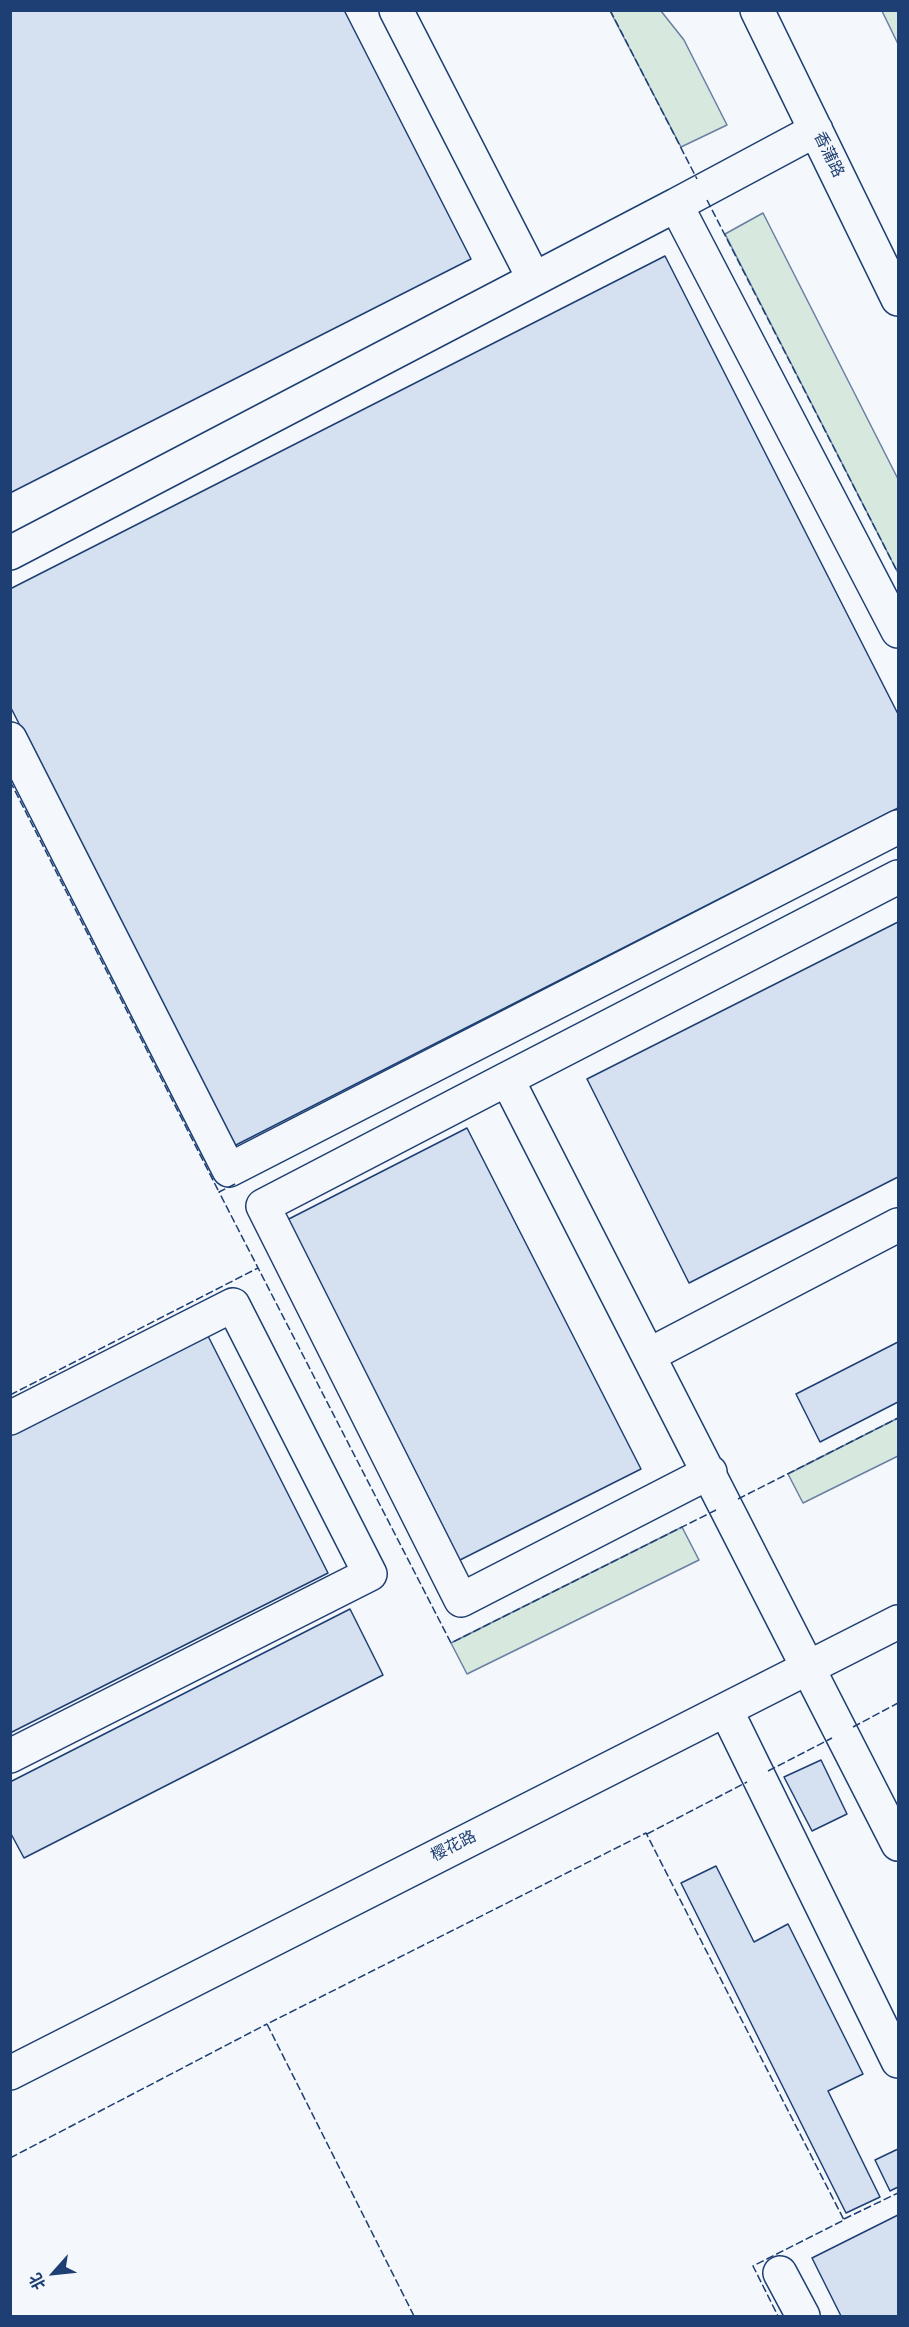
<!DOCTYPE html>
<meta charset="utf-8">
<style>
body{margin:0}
#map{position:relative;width:909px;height:2327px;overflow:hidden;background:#f4f7fb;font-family:"Nunito Sans","Noto Sans SC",sans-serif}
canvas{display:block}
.frame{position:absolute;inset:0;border:12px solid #1d3f73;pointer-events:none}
.north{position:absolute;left:24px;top:2243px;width:60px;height:60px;-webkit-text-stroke:4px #f4f7fb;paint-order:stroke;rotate:243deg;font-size:16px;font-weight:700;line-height:24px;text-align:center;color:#1d3f73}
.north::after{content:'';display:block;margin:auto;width:21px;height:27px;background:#1d3f73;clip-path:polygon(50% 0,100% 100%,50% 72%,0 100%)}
</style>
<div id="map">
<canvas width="909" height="2327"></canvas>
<div class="frame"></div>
<div class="north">北</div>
</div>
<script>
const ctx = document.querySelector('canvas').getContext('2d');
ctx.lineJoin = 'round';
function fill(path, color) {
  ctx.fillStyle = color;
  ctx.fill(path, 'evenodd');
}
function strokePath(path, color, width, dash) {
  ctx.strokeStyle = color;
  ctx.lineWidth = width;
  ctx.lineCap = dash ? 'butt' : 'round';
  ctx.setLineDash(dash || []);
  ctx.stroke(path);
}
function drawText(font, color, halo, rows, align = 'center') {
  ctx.font = font + ' "Nunito Sans","Noto Sans SC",sans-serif';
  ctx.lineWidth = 4.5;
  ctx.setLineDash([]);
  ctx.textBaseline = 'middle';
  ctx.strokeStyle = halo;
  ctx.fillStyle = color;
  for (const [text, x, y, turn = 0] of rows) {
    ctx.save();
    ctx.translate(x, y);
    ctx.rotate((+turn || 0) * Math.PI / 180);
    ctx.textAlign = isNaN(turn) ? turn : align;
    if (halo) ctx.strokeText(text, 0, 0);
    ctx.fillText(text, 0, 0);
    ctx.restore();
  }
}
const green = new Path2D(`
 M610,11H661L684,40L727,125L681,147Z
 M882,11H898V44Z
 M763,213L898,479V573L725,234Z
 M898,1418V1456L803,1503L788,1474Z
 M682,1527L699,1560L467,1674L451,1643Z`);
const building = new Path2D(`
 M10,10H344L471,259L10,493Z
 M665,256L898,714V808L234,1146L10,706V589Z
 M898,922V1177L689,1283L587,1079Z
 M467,1128L641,1469L454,1563L281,1223Z
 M207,1334L328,1573L10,1733V1433Z
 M898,1342V1402L820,1442L796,1394Z
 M350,1609L383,1675L24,1858L10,1832V1782Z
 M821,1760L847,1814L812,1831L784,1777Z
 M716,1866L754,1942L788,1924L863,2074L828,2091L880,2197L846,2213L681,1883Z
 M898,2149V2187L890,2191L875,2160Z
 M898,2215V2316H841L812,2258Z`);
const minor = new Path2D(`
 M396,10L534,279
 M757,10L898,299
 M676,205L816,130
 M10,553L676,205L898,631
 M10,739L229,1170L898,827
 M898,877L507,1079L898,1844
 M507,1079L263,1206L461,1600L710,1472
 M649,1355L898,1225
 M10,1418L233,1305L370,1574L10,1756
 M726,1710L898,2061
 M10,2073L898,1622
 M780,2273L803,2316`);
const fence = new Path2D(`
 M610,10L697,179
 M707,200L898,573
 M10,781L219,1192L221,1191
 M235,1184L219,1192L451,1643L716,1510
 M10,1395L258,1268
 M738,1499L898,1418
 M853,1727L898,1703
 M768,1771L832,1738
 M647,1834L747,1782
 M10,2158L267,2024
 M844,2219L898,2193
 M414,2316L267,2024L646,1833L844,2220L753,2266L778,2316`);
const streetNames = [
 ["香蒲路",828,155,64],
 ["樱花路",454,1847,-27]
];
fill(green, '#d7e8df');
strokePath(green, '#687fa3', 1.5);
fill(building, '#d5e0f0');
strokePath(building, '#1d3f73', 1.5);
strokePath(minor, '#1d3f73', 36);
strokePath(minor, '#f4f7fb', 33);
strokePath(fence, '#1d3f73', 1.5, [8, 3]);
drawText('16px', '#1d3f73', '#f4f7fb', streetNames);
</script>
